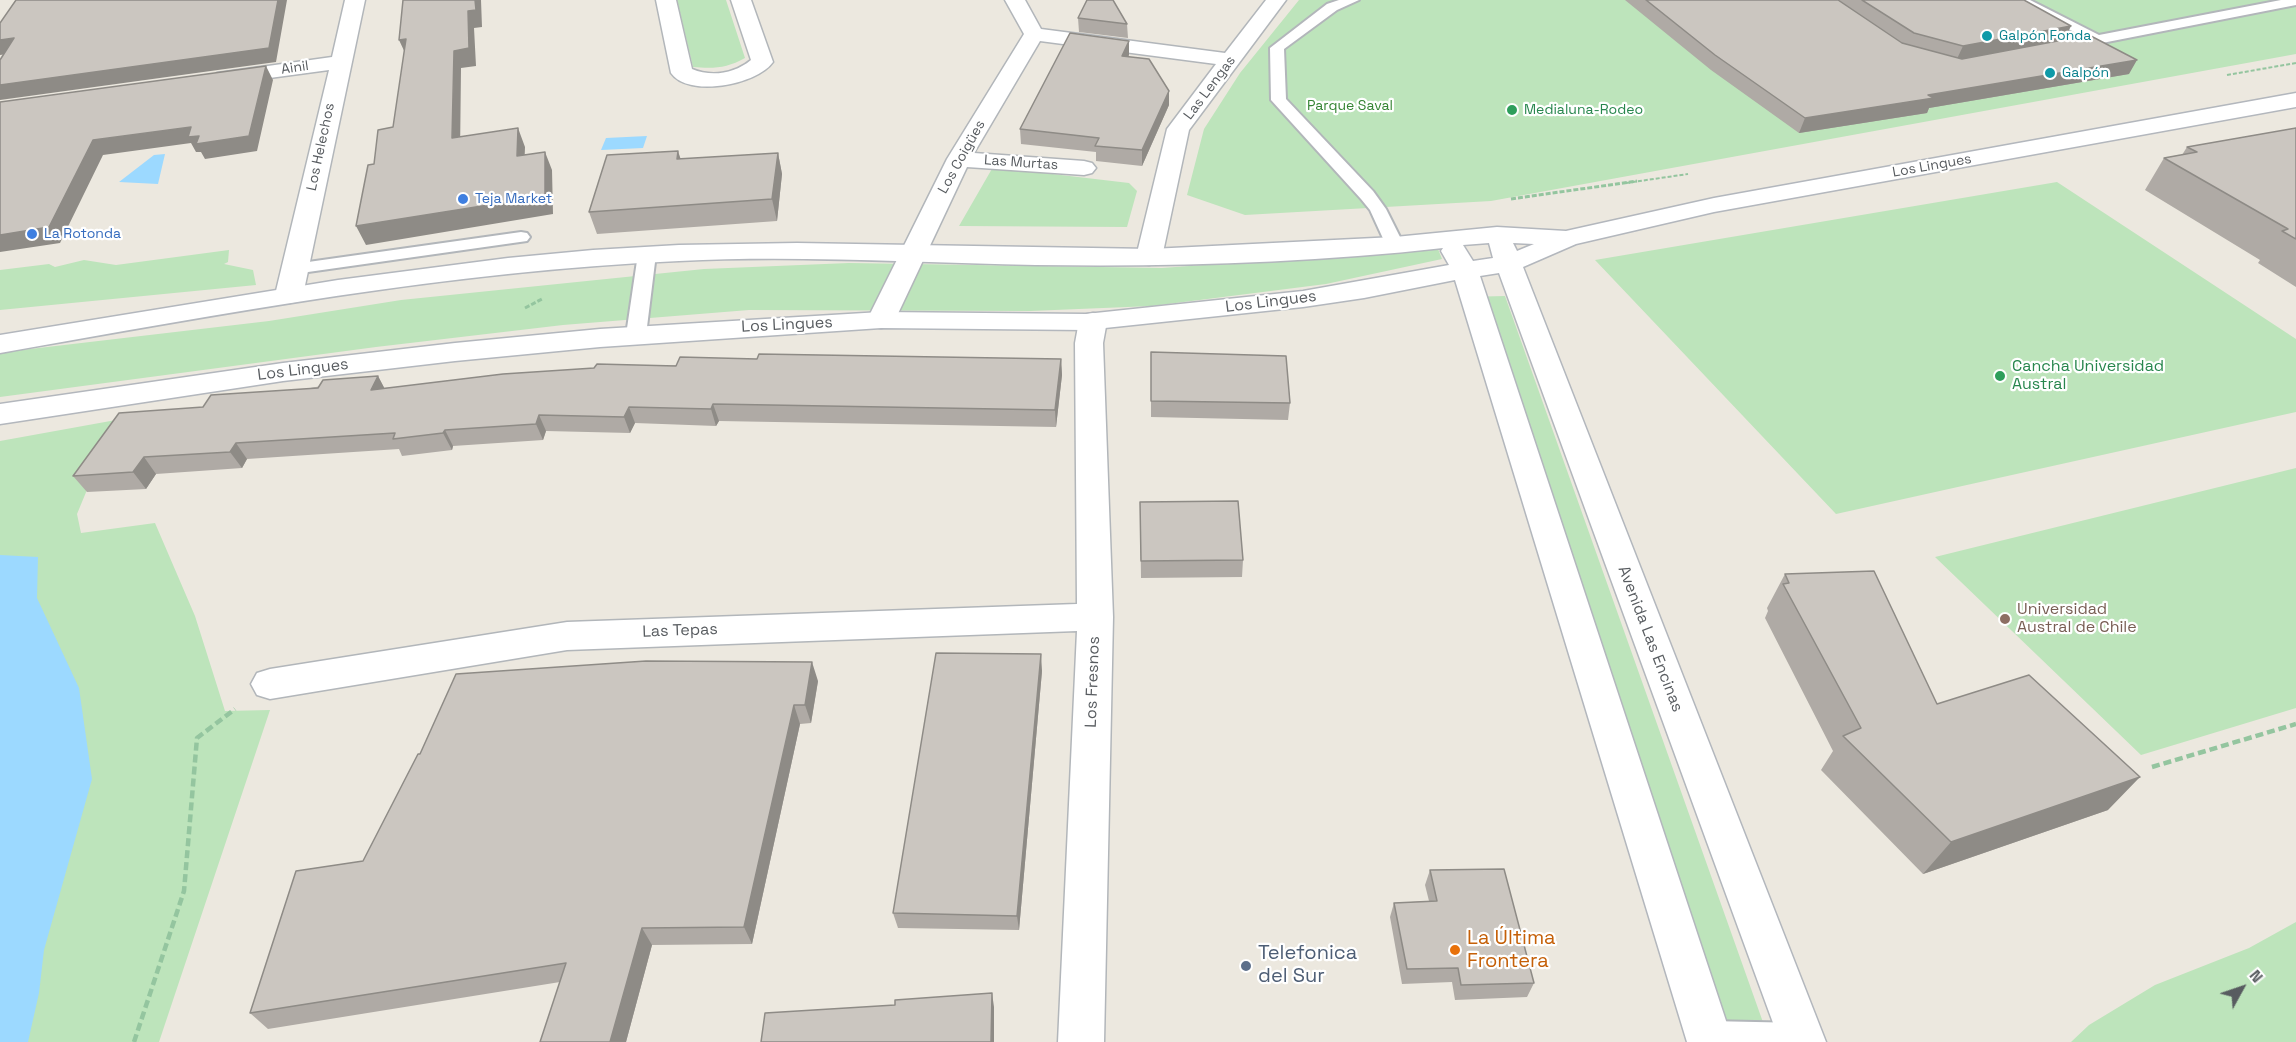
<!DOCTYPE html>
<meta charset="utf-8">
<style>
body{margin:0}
#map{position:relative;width:2296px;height:1042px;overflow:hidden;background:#ece8df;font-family:"Space Grotesk",sans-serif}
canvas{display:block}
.north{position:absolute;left:2212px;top:958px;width:60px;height:60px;-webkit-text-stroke:4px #fff;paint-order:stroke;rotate:50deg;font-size:16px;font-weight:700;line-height:24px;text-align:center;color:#585c60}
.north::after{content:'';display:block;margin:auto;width:21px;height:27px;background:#585c60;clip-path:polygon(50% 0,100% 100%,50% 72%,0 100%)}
</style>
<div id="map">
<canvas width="2296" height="1042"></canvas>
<div class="north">N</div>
</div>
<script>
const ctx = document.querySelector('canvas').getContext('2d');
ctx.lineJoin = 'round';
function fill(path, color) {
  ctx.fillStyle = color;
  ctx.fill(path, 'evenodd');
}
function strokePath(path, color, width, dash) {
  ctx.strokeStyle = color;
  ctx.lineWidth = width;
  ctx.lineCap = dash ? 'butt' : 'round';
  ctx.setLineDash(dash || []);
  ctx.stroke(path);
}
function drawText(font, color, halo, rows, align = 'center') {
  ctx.font = font + ' "Space Grotesk",sans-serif';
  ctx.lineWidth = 4.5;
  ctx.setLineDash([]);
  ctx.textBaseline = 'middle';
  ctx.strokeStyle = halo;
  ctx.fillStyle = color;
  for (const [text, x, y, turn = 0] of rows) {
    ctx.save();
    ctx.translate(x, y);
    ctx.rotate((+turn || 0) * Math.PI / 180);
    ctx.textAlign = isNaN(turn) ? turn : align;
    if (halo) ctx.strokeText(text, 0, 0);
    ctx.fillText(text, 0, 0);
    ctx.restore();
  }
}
const green = new Path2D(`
 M677,0H726L745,58C727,68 714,69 693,67Z
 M1299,0H2296V54L1491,201L1245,215L1187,195L1204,129L1240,73Z
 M993,167L1129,183L1137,191L1127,227L959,226Z
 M2057,182L2296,339V412L1836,514L1595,260Z
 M1422,249H1438L1442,259L1326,284L1152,306L1030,311L749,310L563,325L376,347L0,397V354L13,351L269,321L401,300L704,269L849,263L1162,268Z
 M229,250L228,262L224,264L253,270L256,285L0,310V270L49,264L55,267L84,260L116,265Z
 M1505,296L1770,1042H1706L1465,297Z
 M116,420L77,514L81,533L155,523L195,616L225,711L270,710L159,1042H0V441Z
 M2296,468V708L2141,755L1935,557Z
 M2296,922V1042H2071L2089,1025L2155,985L2249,948Z`);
const water = new Path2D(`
 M647,136L643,148L601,150L606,138Z
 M165,154L158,184L119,182L154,155Z
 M0,555L38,557L37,598L79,688L92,779L44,950L39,993L28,1042H0Z`);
const pathFar2 = new Path2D(`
 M2227,75L2296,63
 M1626,183L1688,174`);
const pathFar1 = new Path2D(`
 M1511,199L1637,181
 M525,308L542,299`);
const path = new Path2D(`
 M2152,767L2296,724
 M134,1042L184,891L197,738L235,709`);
const lane = new Path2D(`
 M1339,0H1359L1337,10L1284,49L1286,99L1373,191L1386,209L1404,245L1401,249H1389L1386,245L1370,210L1361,199L1271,100L1270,48L1327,4Z
 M2013,0H2030L2099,35L2281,0H2296V5L2097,44Z
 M521,232L527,233L530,237L527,241L294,274L288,273L285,269L288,265L294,264Z
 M647,249L653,250L656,254L646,335L643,339H629L626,335L638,254L641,250Z
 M1709,1021L1802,1023L1813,1028L1818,1039L1817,1042H1695L1693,1037L1698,1026Z`);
const street = new Path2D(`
 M345,0H365L303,295L299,301L289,303L279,301L275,295L329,70L225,84L217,83L214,78L217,73L225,72L332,57Z
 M656,0H676L692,69C711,77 734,74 751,60L731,0H751L773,62C757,85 688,98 671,73Z
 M1005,0H1025L1041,29L1225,53L1266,0H1286L1189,130L1162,257L1158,263L1149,265L1140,263L1136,257L1167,129L1216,64L1040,41L974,153L1084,161L1092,163L1096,168L1092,173L1084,175L967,167L895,320L891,326L881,328L871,326L867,320L947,159L1024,34Z
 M1093,313L1103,315L1107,321L1103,343L1113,617L1104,1042H1058L1077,631L567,650L270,699L257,695L251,684L257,673L270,669L567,622L1077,604L1075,343L1079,321L1083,315Z`);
const secondary = new Path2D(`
 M2296,93V107L1714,212L1576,244L1523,267L1826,1042H1780L1499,273L1480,276L1733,1042H1687L1455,280L1364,298L1303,307L1086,330L881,328L600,347L455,361L283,381L0,424V404L283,363L455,343L600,329L881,312L1086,314L1303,291L1449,265L1441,251L1443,248C1309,263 1171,267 1036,265C917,263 798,255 679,261C450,271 225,313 0,353V335L338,280L508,258L593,250L679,245L797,243L1151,249L1395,237L1497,227L1566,231L1714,198ZM1489,243L1493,258L1473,261L1463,245ZM1513,243L1534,244L1517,251Z`);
const wall = new Path2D(`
 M1625,0H2024L2071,26L2064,39L2129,74L1929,108L1927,113L1799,133L1711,70Z
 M1078,18L1127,24L1128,38L1079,32Z
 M1129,55L1128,57L1169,105L1142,166L1096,161V152L1021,144L1020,129Z
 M2296,128V287L2258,263L2260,260L2145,190L2164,158L2182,155L2187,147Z
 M778,153L782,174L777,221L597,234L589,212L681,159Z
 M1151,352L1290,403L1288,420L1151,417Z
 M757,359H1061L1062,375L1056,427L719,421L716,426L635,423L630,433L546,431L543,440L453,446L452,450L402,456L399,449L247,459L242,468L156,474L146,489L87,492L73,476L203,407L378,376L384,388Z
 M1140,502L1243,560L1242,577L1141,578Z
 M1785,574L1937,704L2108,810L1923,874L1821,770L1833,751L1765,618L1768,611L1767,608Z
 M1042,671L1019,930L898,928L893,913Z
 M818,681L811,723L800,724L752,944L652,945L626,1042H540L560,982L268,1029L250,1013L363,861Z
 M1430,870L1534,983L1527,997L1455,1000L1452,982L1402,984L1390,917L1394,903L1429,901L1425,885Z`);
const shadedWall = new Path2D(`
 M278,0H287L276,62L0,100V85Z
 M475,0H481L482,27L474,28L476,66L461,68L460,156L452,138L454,51L468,11Z
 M2071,26L2064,39L1956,61L1963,46Z
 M14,38L23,52L0,55V40Z
 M406,39L407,57L399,40Z
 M1129,41V55L1122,70V56Z
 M2137,60L2129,74L1929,108L1927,113L1799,133L1805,118L1928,95Z
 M266,66L273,80L257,151L205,159L201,152H196L191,143L103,155L60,243L0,252V235L93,140L191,127L199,136Z
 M1169,91V105L1142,166V150Z
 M518,128L525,147L524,174L517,156Z
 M678,151L685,172L677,159Z
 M545,152L552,170L553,214L366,245L356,226Z
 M778,153L782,174L777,221L772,199Z
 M1061,359L1062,375L1056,427L1055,410Z
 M378,376L387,393L371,390Z
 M713,404L719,421L716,426L711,409Z
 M629,407L635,423L630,433L624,417Z
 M539,415L546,431L543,440L536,424Z
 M445,430L453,446L452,450L443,433Z
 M236,443L247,459L242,468L230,452Z
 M144,457L156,474L146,489L133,472Z
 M1041,654L1042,671L1019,930L1017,916Z
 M812,662L818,681L811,723L805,705Z
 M794,705L800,724L752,944L744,927Z
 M2140,777L2108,810L1923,874L1951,842Z
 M642,928L652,945L626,1042H610Z
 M992,993L994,1007V1042H991Z`);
const building = new Path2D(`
 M16,0H278L269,48L0,85V60L14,38L0,40V23Z
 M403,0H475L476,10L468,11L469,48L454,51L452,138L518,128L517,156L545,152V196L356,226L368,165L374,164L378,130L393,127L406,39L399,40Z
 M1087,0H1113L1127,24L1078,18Z
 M1646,0H1838L1902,43L1962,59L2089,35L2137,60L1928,95L1934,98L1805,118L1715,55Z
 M1862,0H2024L2071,26L1963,46L1914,33Z
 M1070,33L1129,41L1122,56L1149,59L1169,91L1142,150L1095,146L1099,138L1020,129Z
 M266,66L249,136L196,144L199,136L188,137L191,127L93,140L49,227L0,235V102Z
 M2296,128V239L2282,231L2288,229L2164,158L2197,152L2187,147Z
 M678,151L677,159L778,153L772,199L589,212L607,155Z
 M1151,352L1286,356L1290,403L1151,401Z
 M759,354L1061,359L1055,410L713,404L711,409L629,407L624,417L539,415L536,424L445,430L443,433L393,439L395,433L236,443L230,452L144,457L133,472L73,476L119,413L203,407L211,395L318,388L323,380L378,376L371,390L503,374L594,368L597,364L676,366L680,357L757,359Z
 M1238,501L1243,560L1141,561L1140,502Z
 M1874,571L1937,704L2029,675L2140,777L1951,842L1843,736L1861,728L1783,584L1789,583L1785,574Z
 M936,653L1041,654L1017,916L893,913Z
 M646,661L812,662L805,705H794L744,927L642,928L610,1042H540L566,963L250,1013L296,871L363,861L418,754H420L456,674Z
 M1504,869L1534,983L1461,985L1458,968L1407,969L1394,903L1437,901L1430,870Z
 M992,993L991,1042H761L765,1013L895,1005V1000Z`);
const markers = [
 [1987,36,6,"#0f9aa8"],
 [2050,73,6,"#0f9aa8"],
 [1512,110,6,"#2e9e5b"],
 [463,199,6,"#3f7fe0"],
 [32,234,6,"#3f7fe0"],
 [2000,376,6,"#2e9e5b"],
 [2005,619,6,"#8d6e63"],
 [1455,950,6,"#e8710a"],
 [1246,966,6,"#5c6f8a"]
];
const farCulturenames = [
 ["Galpón Fonda",1999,36],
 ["Galpón",2062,73]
];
const farStreetnames = [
 ["Ainil",295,68,-8],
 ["Las Lengas",1210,88,-53],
 ["Los Helechos",321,147,-78],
 ["Los Coigües",962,157,-61],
 ["Las Murtas",1021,163,4],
 ["Los Lingues",1932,166,-10]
];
const farParknames = [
 ["Parque Saval",1350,106]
];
const farLeisurenames = [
 ["Medialuna-Rodeo",1524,110]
];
const farShopnames = [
 ["Teja Market",475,199],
 ["La Rotonda",44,234]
];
const streetNames = [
 ["Los Lingues",1271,302,-7],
 ["Los Lingues",787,325,-3],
 ["Los Lingues",303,370,-7],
 ["Las Tepas",680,631,-2],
 ["Avenida Las Encinas",1650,639,69],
 ["Los Fresnos",1093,682,-88]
];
const leisureNames = [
 ["Cancha Universidad",2012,367],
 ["Austral",2012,385]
];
const educationNames = [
 ["Universidad",2017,610],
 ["Austral de Chile",2017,628]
];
const nearFoodnames = [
 ["La Última",1467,939],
 ["Frontera",1467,962]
];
const nearServicenames = [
 ["Telefonica",1258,954],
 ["del Sur",1258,977]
];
fill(green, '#bde4bb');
fill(water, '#9cd9ff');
strokePath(lane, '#b2b6ba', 4);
strokePath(street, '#b2b6ba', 3);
strokePath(secondary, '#b3b7bd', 3);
strokePath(pathFar2, '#94c59f', 2, [4, 2]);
strokePath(pathFar1, '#94c59f', 3, [5, 2]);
strokePath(path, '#94c59f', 4.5, [8, 4]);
fill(lane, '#fff');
fill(street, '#fff');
fill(secondary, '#fff');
fill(wall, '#afaaa5');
fill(shadedWall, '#8e8b86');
fill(building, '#cbc6c0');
strokePath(building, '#8e8b86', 1.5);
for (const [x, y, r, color] of markers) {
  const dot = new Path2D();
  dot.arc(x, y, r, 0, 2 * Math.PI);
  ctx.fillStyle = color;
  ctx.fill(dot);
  strokePath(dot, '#fff', 2);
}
drawText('14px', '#0d838f', '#fff', farCulturenames, 'left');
drawText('14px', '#585c60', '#fff', farStreetnames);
drawText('14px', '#358434', '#fff', farParknames);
drawText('14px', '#27864d', '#fff', farLeisurenames, 'left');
drawText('14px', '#366cbe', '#fff', farShopnames, 'left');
drawText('16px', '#585c60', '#fff', streetNames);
drawText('16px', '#27864d', '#fff', leisureNames, 'left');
drawText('16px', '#785e54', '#fff', educationNames, 'left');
drawText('20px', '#c56008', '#fff', nearFoodnames, 'left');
drawText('20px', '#4e5e75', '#fff', nearServicenames, 'left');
</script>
